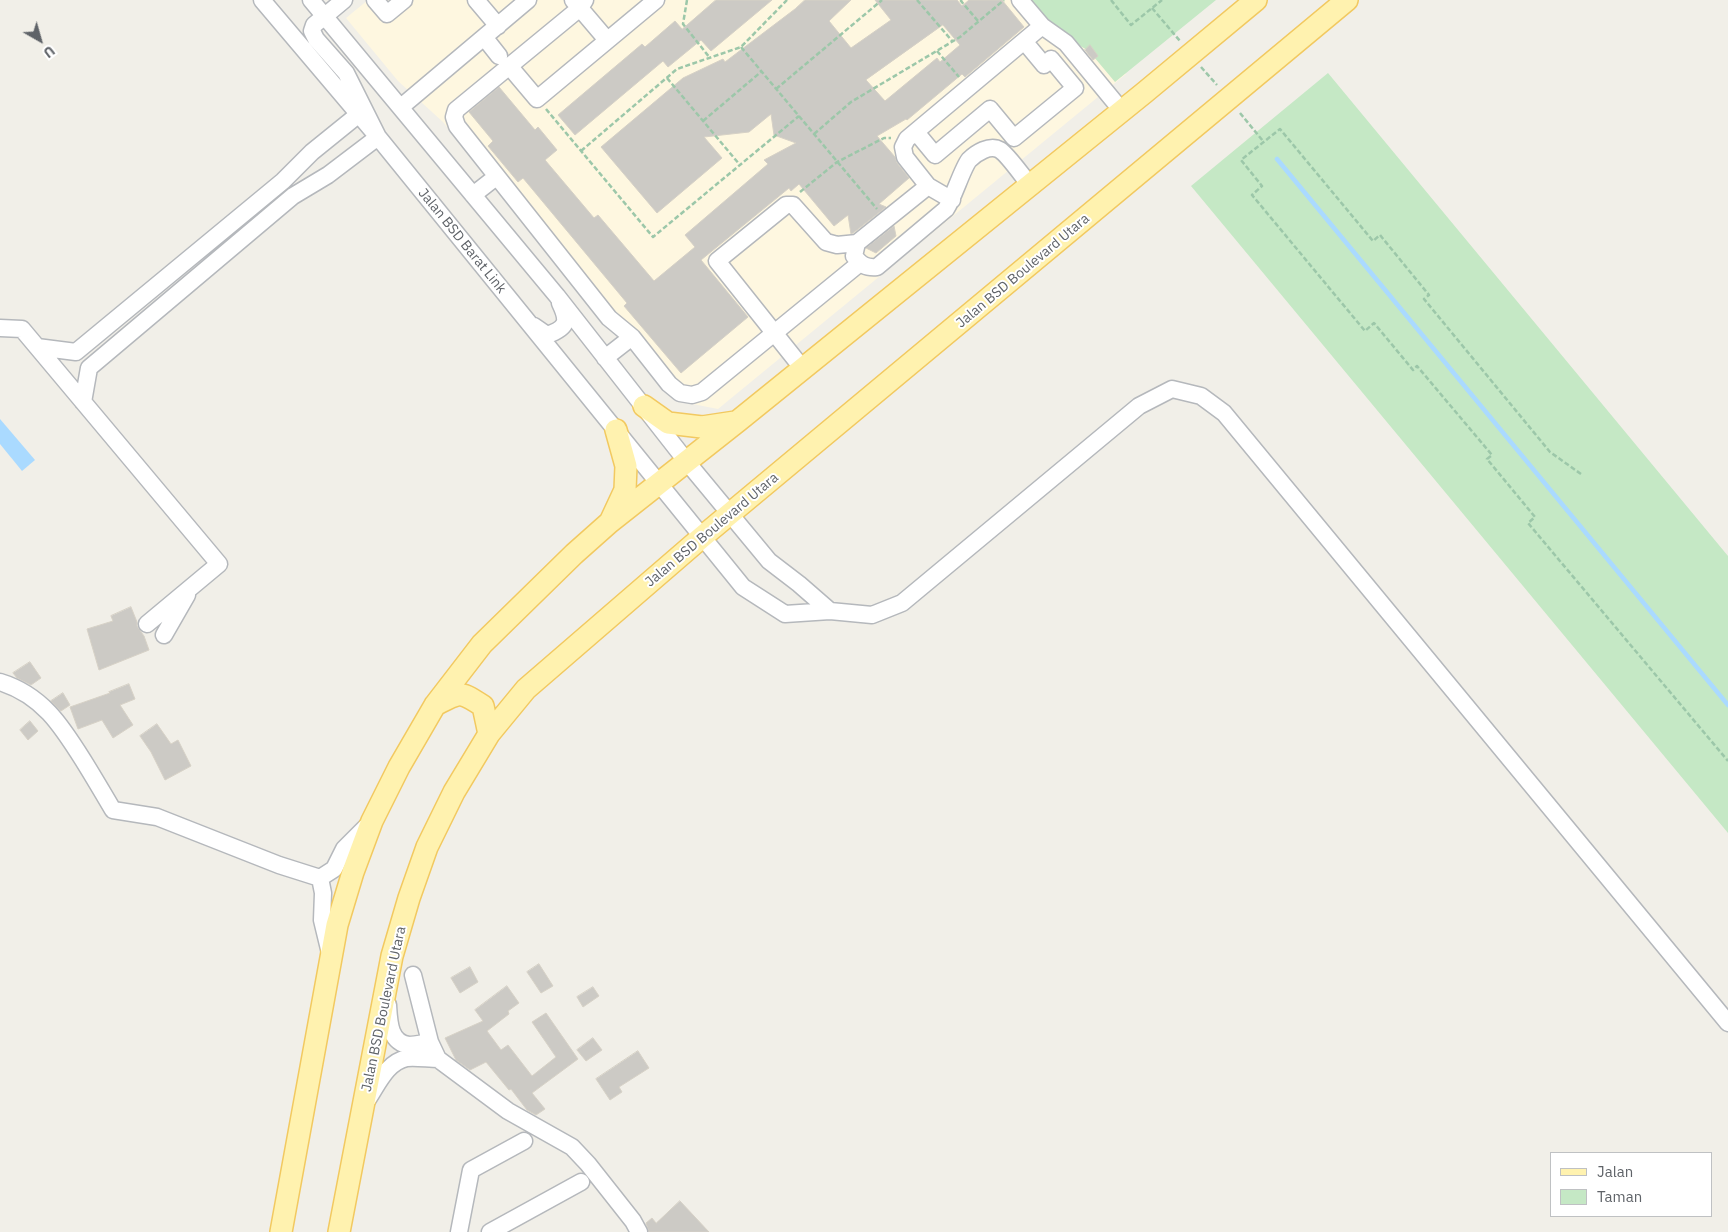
<!DOCTYPE html>
<style>
body{margin:0}
#map{position:relative;width:1728px;height:1232px;overflow:hidden;background:#f1efe8;font-family:"IBM Plex Sans",sans-serif}
canvas{display:block}
.legend{position:absolute;left:1550px;top:1152px;width:162px;height:65px;box-sizing:border-box;background:#fff;border:1px solid #bfc1c3;margin:0;padding:6px 9px;list-style:none;font-size:15px;color:#5f6368}
.legend li{display:flex;align-items:center;gap:10px;height:25px}
.legend b{width:25px;border:1px solid #bfc1c3}
.north{position:absolute;left:15px;top:15px;width:50px;height:50px;-webkit-text-stroke:4px #fff;paint-order:stroke;rotate:142deg;font-size:14px;font-weight:700;line-height:20px;text-align:center;color:#5f6368}
.north::after{content:'';display:block;margin:auto;width:18px;height:22px;background:#5f6368;clip-path:polygon(50% 0,100% 100%,50% 72%,0 100%)}
</style>
<div id="map">
<canvas width="1728" height="1232"></canvas>
<ul class="legend">
<li><b style="height:6px;background:#fff2af"></b>Jalan</li>
<li><b style="height:14px;background:#c5e8c5"></b>Taman</li>
</ul>
<div class="north">U</div>
</div>
<script>
const ctx = document.querySelector('canvas').getContext('2d');
ctx.lineJoin = 'round';
function fill(path, color) {
  ctx.fillStyle = color;
  ctx.fill(path, 'evenodd');
}
function strokePath(path, color, width, dash) {
  ctx.strokeStyle = color;
  ctx.lineWidth = width;
  ctx.lineCap = dash ? 'butt' : 'round';
  ctx.setLineDash(dash || []);
  ctx.stroke(path);
}
function drawText(font, color, halo, rows, align = 'center') {
  ctx.font = font + ' "IBM Plex Sans",sans-serif';
  ctx.lineWidth = 4;
  ctx.setLineDash([]);
  ctx.textBaseline = 'middle';
  ctx.strokeStyle = halo;
  ctx.fillStyle = color;
  for (const [text, x, y, turn = 0] of rows) {
    ctx.save();
    ctx.translate(x, y);
    ctx.rotate((+turn || 0) * Math.PI / 180);
    ctx.textAlign = isNaN(turn) ? turn : align;
    if (halo) ctx.strokeText(text, 0, 0);
    ctx.fillText(text, 0, 0);
    ctx.restore();
  }
}
const commercial = new Path2D(`
 M368,0H1055L1126,74L718,409L677,401L638,353L607,327L443,122L398,81L346,18Z`);
const green = new Path2D(`
 M1024,0H1216L1115,82L1089,51L1045,26Z
 M1328,73L1728,556V833L1191,186Z`);
const water = new Path2D(`
 M0,419L35,460L22,471L0,444Z`);
const stream = new Path2D(`
 M1277,159L1728,705`);
const building = new Path2D(`
 M716,0H772L711,51L701,40L668,67L663,61L575,135L558,115L642,44L645,47L675,21L682,29Z
 M805,0H851L829,21L851,48L891,20L875,0H957L962,6L969,0H1002L1024,27L965,77L962,74L907,120L906,119L877,136L895,157L897,163L909,178L879,204L886,207L853,233L851,234L848,215L834,226L799,184L791,191L789,188L701,260L748,317L681,373L624,306L627,303L523,178L518,182L488,146L493,141L469,112L499,87L535,130L538,127L557,150L545,160L594,218L598,215L654,281L695,247L685,235L768,164L764,160L796,143L774,135L771,114L749,132L704,137L722,158L657,213L601,147L683,78L723,59L725,62L795,9ZM943,25L960,45L940,62L937,58L885,101L866,80Z
 M1090,45L1098,56L1093,60L1085,50Z
 M894,226L896,236L876,253L866,248Z
 M131,607L137,622V626L144,636L149,650L99,670L87,629L113,621L111,616Z
 M30,662L41,678L31,685L17,678L13,673Z
 M129,684L135,699L120,705L133,725L113,738L102,720L78,729L70,707L110,693L109,692Z
 M63,693L70,705L61,711L51,701Z
 M30,721L38,731L28,740L20,730Z
 M157,724L171,744L178,740L191,766L165,780L151,752L140,736Z
 M539,964L553,986L541,993L527,972Z
 M470,967L478,982L460,993L451,978Z
 M507,986L519,1003L508,1011L509,1014L487,1031L501,1050L508,1045L532,1076L556,1057L532,1022L546,1013L578,1059L532,1093L545,1109L536,1115L527,1110L511,1089L509,1090L486,1062L470,1070L456,1060L445,1038L483,1021L475,1010Z
 M593,987L599,996L583,1007L577,997Z
 M593,1038L602,1050L586,1061L577,1050Z
 M638,1051L649,1068L619,1087L622,1092L610,1100L596,1079Z
 M680,1201L709,1232H649L646,1223L652,1218L656,1223Z`);
const path = new Path2D(`
 M687,0L683,24L710,58
 M917,0L953,42
 M962,0L961,1L978,21
 M1111,0L1131,25L1162,0
 M1152,8L1180,41
 M741,47L877,209
 M937,51L959,77
 M1201,67L1217,85
 M667,78L740,165
 M776,89L882,0
 M546,109L653,237L799,116
 M1240,113L1263,141
 M703,121L762,71
 M814,134L851,102L960,37L1004,0
 M581,151L677,69L741,47L787,0
 M800,192L837,162L884,138H891
 M1581,474L1550,452L1424,299L1429,295L1380,235L1373,241L1280,129L1241,160L1262,186L1252,195L1365,331L1374,323L1413,370L1417,366L1492,455L1487,459L1535,517L1528,523L1728,761`);
const minor = new Path2D(`
 M262,0L378,137L743,587L785,614L830,611L872,615L902,603L1139,406L1172,389L1201,396L1224,413L1728,1023
 M311,0L557,296L687,462L769,561L799,584L830,611
 M375,0L387,14L404,0
 M476,0L498,26
 M573,0L607,40
 M585,0L580,8L456,110L454,117L457,126L609,318L632,337L669,384L680,393L692,395L702,392L860,263
 M1020,0L1042,26L1066,43L1122,111
 M484,37L499,56
 M510,67L537,99L656,0
 M401,107L528,0
 M916,132L935,155L990,109L1014,138L1075,88L1051,59L1044,65L1024,41
 M928,186L857,243L854,256C861,265 866,268 877,267L946,209C954,197 962,169 969,160C976,153 990,144 1000,150C1008,155 1023,177 1030,185
 M473,195L496,177
 M952,200L928,186L905,157L903,147L907,139L1042,26
 M534,326L547,335C567,328 569,322 560,303
 M0,328L22,329L219,564L147,624
 M37,347L76,352L283,181L312,152L359,114
 M605,358L632,337
 M803,369L717,261L786,205H793L826,242L837,245L857,243
 M83,402L89,368L293,196L328,175L378,137L346,73L316,39L312,31L314,25L344,0
 M164,635L187,595
 M0,682C42,695 61,725 83,760C93,776 103,793 113,810L157,817L279,865L320,878
 M330,953L322,920L323,893L320,878L334,869L344,849L369,824
 M413,975L430,1042L438,1059L508,1111L572,1147L588,1164L633,1221L639,1232
 M388,1005C389,1020 389,1043 409,1045C415,1045 423,1043 430,1042
 M368,1099C378,1084 387,1062 407,1058C417,1057 428,1059 438,1059
 M459,1232L471,1170L524,1141
 M490,1232L581,1182`);
const major = new Path2D(`
 M644,406L668,423L702,427L735,422
 M611,520L625,490L626,466L616,430
 M435,705C460,692 459,690 483,706L489,734
 M281,1232L337,925L353,872L372,821L399,767L435,705L482,644L574,554L610,522L738,421L1144,93L1256,0
 M339,1232L392,956L409,898L427,847L454,792L489,734L526,689L702,537L1347,0`);
const streetNames = [
 ["Jalan BSD Barat Link",462,241,51],
 ["Jalan BSD Boulevard Utara",1023,271,-40],
 ["Jalan BSD Boulevard Utara",712,530,-40],
 ["Jalan BSD Boulevard Utara",384,1009,-78]
];
fill(commercial, '#fef7e0');
fill(green, '#c5e8c5');
fill(water, '#aadaff');
strokePath(stream, '#aadaff', 4.5);
fill(building, '#cccac5');
strokePath(building, '#d6d1c6', 1);
strokePath(minor, '#b5b8bc', 19);
strokePath(major, '#f2c960', 24);
strokePath(path, '#9cc7a9', 2.5, [5, 2.5]);
strokePath(minor, '#fff', 16);
strokePath(major, '#fff2af', 21);
drawText('14px', '#5f6368', '#fff', streetNames);
</script>
